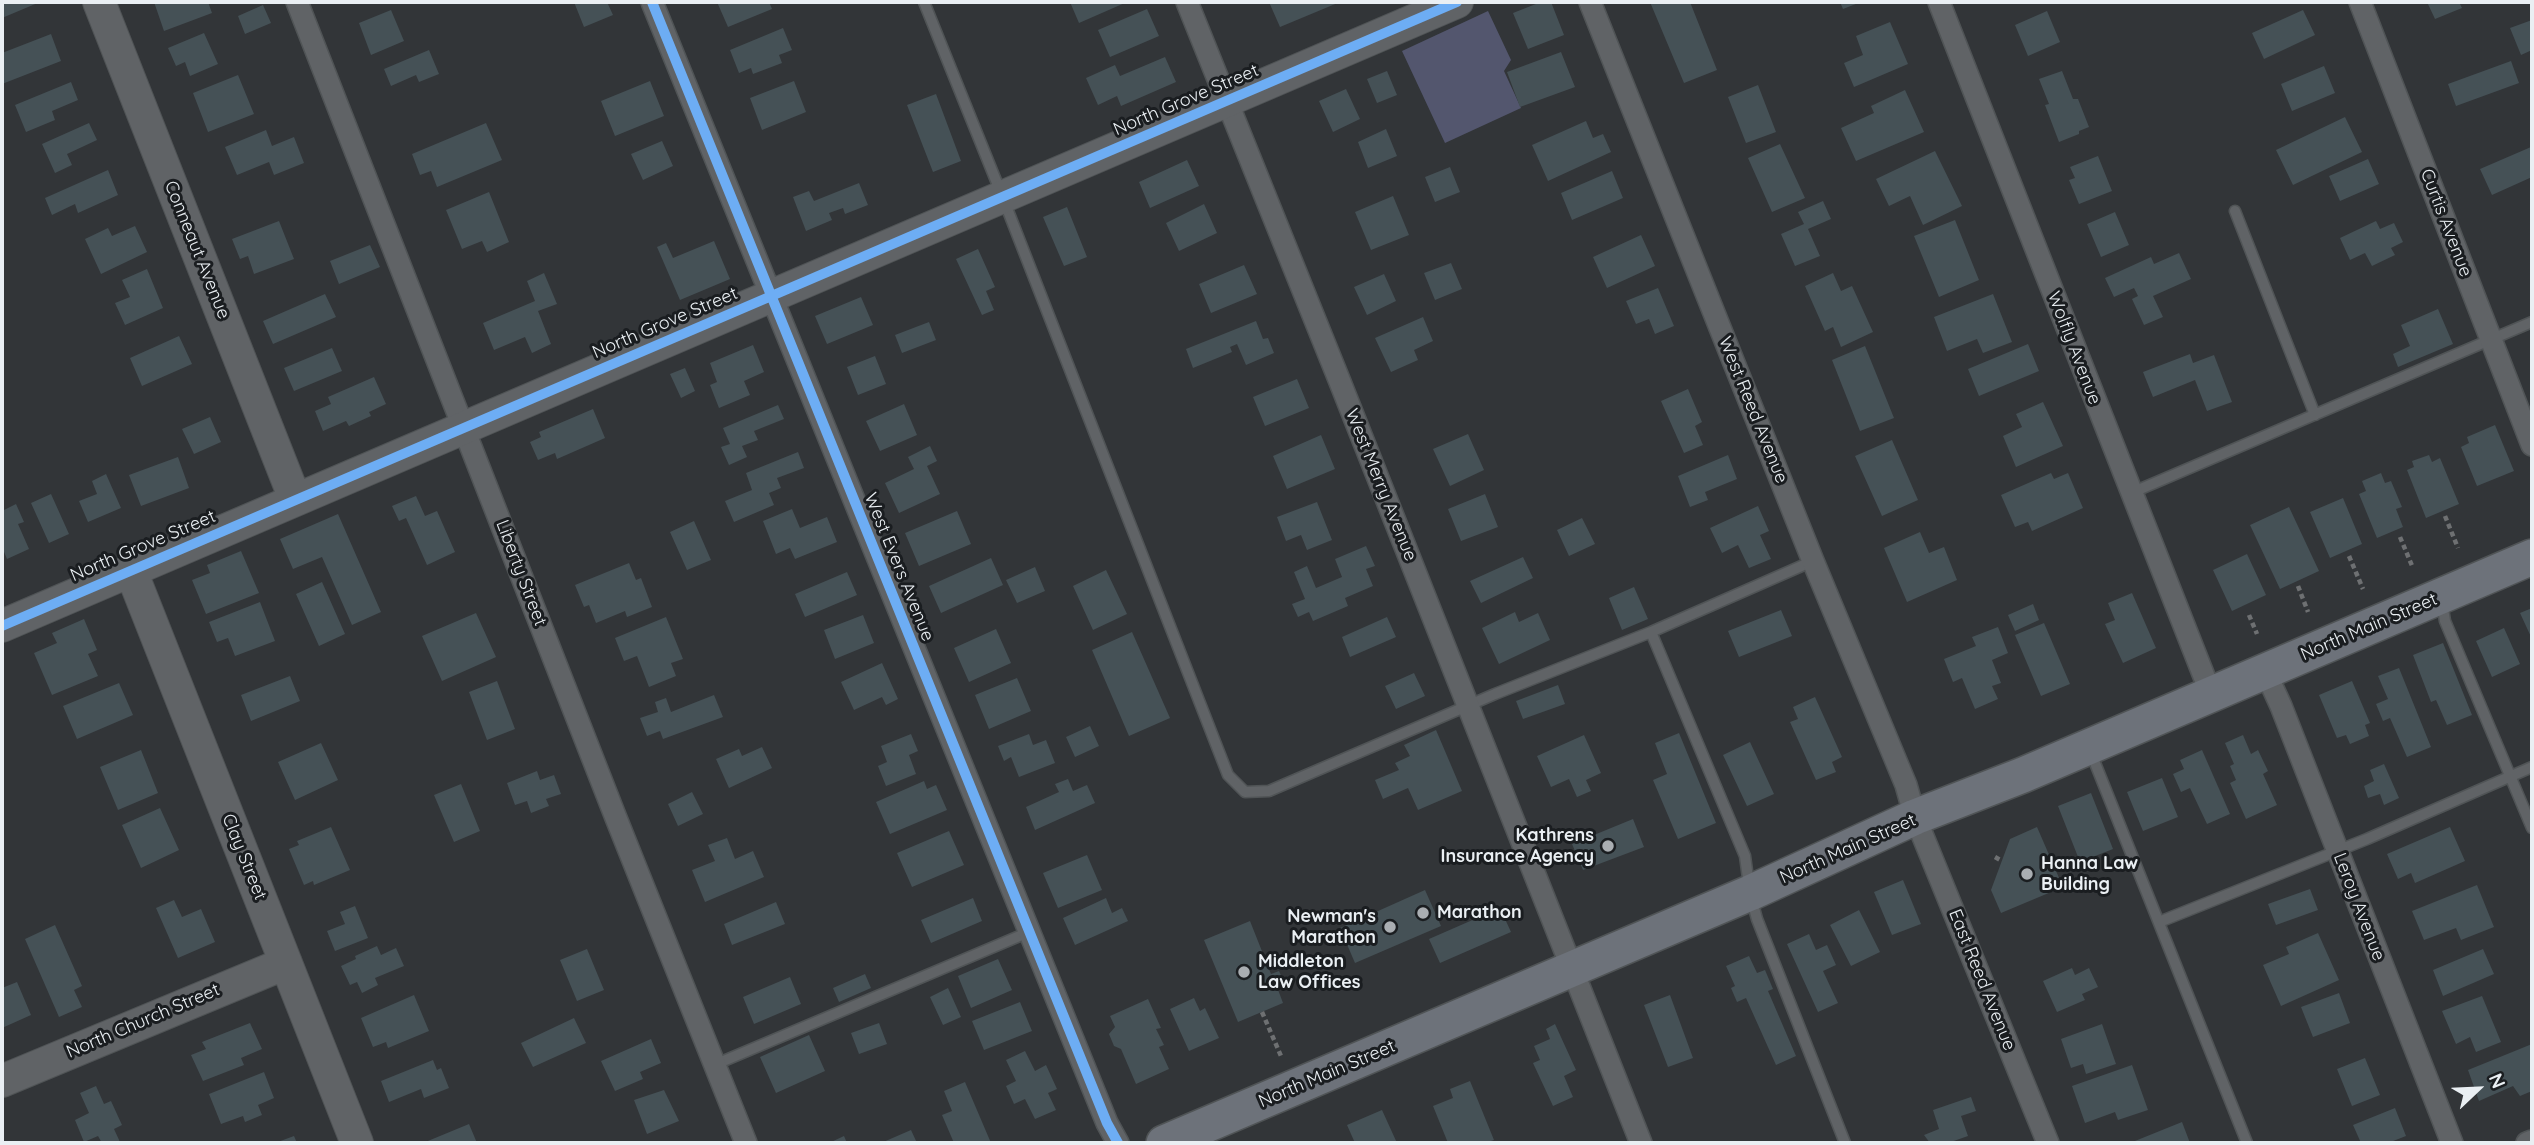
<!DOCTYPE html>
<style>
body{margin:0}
#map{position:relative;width:2534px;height:1145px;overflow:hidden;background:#323538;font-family:Quicksand,sans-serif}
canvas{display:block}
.frame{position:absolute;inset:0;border:4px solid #eaeff3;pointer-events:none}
.north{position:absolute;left:2443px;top:1054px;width:70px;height:70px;-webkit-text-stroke:5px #1a1d20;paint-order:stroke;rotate:67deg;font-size:19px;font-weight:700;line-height:28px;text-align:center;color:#eaeff3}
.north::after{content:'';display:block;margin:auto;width:24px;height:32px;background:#eaeff3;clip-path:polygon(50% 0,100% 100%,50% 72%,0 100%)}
</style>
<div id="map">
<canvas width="2534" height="1145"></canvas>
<div class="frame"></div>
<div class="north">N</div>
</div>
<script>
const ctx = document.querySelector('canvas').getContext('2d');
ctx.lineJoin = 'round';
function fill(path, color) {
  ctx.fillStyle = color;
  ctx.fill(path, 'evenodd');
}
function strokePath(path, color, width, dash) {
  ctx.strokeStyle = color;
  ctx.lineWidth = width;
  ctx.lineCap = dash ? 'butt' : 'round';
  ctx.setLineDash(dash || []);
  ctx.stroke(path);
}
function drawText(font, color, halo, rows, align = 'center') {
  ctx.font = font + ' Quicksand,sans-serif';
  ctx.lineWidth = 6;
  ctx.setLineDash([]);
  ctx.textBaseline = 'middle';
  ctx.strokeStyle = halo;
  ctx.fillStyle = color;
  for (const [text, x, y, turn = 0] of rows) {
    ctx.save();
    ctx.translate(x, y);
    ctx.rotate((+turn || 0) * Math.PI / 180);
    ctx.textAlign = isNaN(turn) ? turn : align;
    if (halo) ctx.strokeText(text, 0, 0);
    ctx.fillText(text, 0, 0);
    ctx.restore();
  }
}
const green = new Path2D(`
 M1488,11L1511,60L1504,71L1521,108L1445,143L1402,51Z`);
const building = new Path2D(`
 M2,2H40L2,18Z
 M154,2H208L212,13L164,31Z
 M574,2H607L613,15L584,27Z
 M717,2H769L772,9L728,27Z
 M1070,2H1127L1079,23Z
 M1269,2H1340L1280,27Z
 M1541,2H1551L1564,35L1528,49L1513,13Z
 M1650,2H1690L1717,70L1684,83Z
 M1840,2H1861L1843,9Z
 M2427,2H2459L2462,8L2435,19Z
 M263,5L271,23L245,34L238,16Z
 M1147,9L1159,36L1110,57L1098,30Z
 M391,10L404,41L371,55L359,23Z
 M2303,10L2315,35L2264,59L2252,33Z
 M2047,11L2060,42L2028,56L2015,25Z
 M2532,20V50L2521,55L2510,28Z
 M1890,22L1908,64L1854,87L1844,63L1863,55L1856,36Z
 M783,28L792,50L779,55L782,63L753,74L751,68L739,73L730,50Z
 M204,33L218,64L190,76L185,62L176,66L168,48Z
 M51,34L61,61L2,84V53Z
 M429,50L439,74L419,82L416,75L391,86L384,69Z
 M1561,52L1575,87L1520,107L1507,72Z
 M1165,57L1176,82L1121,106L1117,96L1098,105L1086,78L1115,65L1120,76Z
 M2511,61L2519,83L2456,106L2448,84Z
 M2324,66L2335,93L2292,111L2281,84Z
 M1387,71L1397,95L1377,103L1367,79Z
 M2062,71L2073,99H2078L2089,127L2079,131V134L2059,142L2045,105L2049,104L2039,79Z
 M238,75L254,114L208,132L193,93Z
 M650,81L664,116L615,136L601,101Z
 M794,81L806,112L762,130L750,98Z
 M71,82L78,100L52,111L55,120L26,132L15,105Z
 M1758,85L1776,132L1746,143L1728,97Z
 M1346,89L1360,119L1333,132L1319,101Z
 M1905,90L1924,132L1856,161L1841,128L1874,113L1871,106Z
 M936,94L961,161L933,172L907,105Z
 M2345,117L2362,152L2293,185L2276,150Z
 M1586,121L1593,138L1603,134L1611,152L1548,181L1532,145Z
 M89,123L97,140L67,154L72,165L55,173L42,144Z
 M486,123L502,160L437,187L431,171L420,175L412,154Z
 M1386,129L1397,156L1368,168L1358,142Z
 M266,130L272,146L294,137L304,163L274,175L269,162L237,175L225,147Z
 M662,141L673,166L643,180L631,154Z
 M1780,144L1805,198L1772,212L1748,158Z
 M2531,147L2532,177L2492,195L2480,169Z
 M1935,151L1962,206L1923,225L1910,196L1889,206L1876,179Z
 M2098,156L2112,191L2079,204L2069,180L2075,178L2070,167Z
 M2368,159L2379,184L2340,201L2329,176Z
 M1187,160L1199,186L1150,208L1139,182Z
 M1450,167L1460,192L1435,202L1425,177Z
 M108,170L118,195L78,213L75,204L52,215L45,198Z
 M1612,171L1623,198L1572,220L1561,193Z
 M859,183L868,205L845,214L843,208L829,213L832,220L806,231L793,197L809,191L814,201Z
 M489,192L509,242L487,252L482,241L462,249L446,210Z
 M1393,196L1409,235L1371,250L1355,212Z
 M1823,201L1831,219L1808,229L1820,256L1795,266L1781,234L1804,224L1798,212Z
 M1204,204L1217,233L1179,251L1166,223Z
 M1067,207L1087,257L1064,266L1043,217Z
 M2115,212L2129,245L2101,257L2087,224Z
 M1955,220L1979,280L1939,297L1914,236Z
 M279,221L294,259L254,274L248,256L240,259L232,239Z
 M2376,221L2380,229L2394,223L2403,242L2391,248L2395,255L2372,266L2365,253L2350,260L2340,238Z
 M135,226L147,252L101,274L85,239L108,228L112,236Z
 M1641,235L1655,266L1607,288L1593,257Z
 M714,241L730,279L680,300L657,247L666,243L673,258Z
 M370,245L380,267L339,284L330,261Z
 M978,249L995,287L986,291L994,310L982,315L956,259Z
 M2179,253L2191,279L2153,296L2163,317L2144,325L2132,299L2138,296L2134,288L2114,297L2105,278L2151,257L2154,264Z
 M1451,263L1462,289L1435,300L1424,273Z
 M1244,265L1257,294L1211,313L1199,284Z
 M147,269L163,308L125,325L115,303L130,297L122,280Z
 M544,273L557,304L538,311L551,344L532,353L525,337L494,350L483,323L535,301L527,281Z
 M1833,273L1841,291L1852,286L1873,332L1841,347L1833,327L1825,331L1805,286Z
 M1384,274L1396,301L1367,315L1354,287Z
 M1658,288L1674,326L1655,334L1649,319L1636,324L1626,301Z
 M325,294L336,317L273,344L263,321Z
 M1993,294L2012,342L1983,353L1977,339L1947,351L1934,317Z
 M861,297L873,325L827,344L815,316Z
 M2438,309L2453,344L2398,367L2393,354L2410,346L2401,325Z
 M1423,317L1433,341L1414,350L1418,360L1391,372L1375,338Z
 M1256,321L1263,339L1268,338L1274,353L1246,365L1237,344L1230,347L1232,352L1193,368L1186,349Z
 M929,322L936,340L902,353L895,335Z
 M179,336L192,364L142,386L130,358Z
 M2028,344L2039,371L1979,396L1968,369Z
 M753,345L764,372L744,381L750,395L719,408L710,385L717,382L710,363Z
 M1865,346L1894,418L1860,431L1832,360Z
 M332,348L342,371L294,391L284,368Z
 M2190,354L2193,363L2214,355L2232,402L2207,411L2195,380L2153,397L2143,372Z
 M875,356L886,384L858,395L847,367Z
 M685,368L695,391L681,398L670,374Z
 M374,377L386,404L369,412L371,416L349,426L346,421L323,431L315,411L331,404L328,397Z
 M1297,379L1309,408L1265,426L1253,397Z
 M1688,389L1702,422L1695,426L1703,445L1684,453L1661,401Z
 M2043,402L2063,446L2016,467L2003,436L2022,427L2016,414Z
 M904,404L917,435L880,451L866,421Z
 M778,405L784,419L754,431L758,440L742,446L747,457L729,465L721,447L730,444L723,428Z
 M593,409L605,438L557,459L555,453L538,460L530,442L541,437L539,432Z
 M210,417L221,442L194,454L182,429Z
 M2495,425L2514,471L2477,486L2461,447L2469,443L2467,437Z
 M1468,434L1484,470L1450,486L1433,449Z
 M1321,435L1335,469L1287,489L1273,456Z
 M1892,440L1918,500L1882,516L1855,456Z
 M930,446L937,461L927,466L940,494L899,513L885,483L914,469L908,457Z
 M798,452L804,468L777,478L781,488L769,493L774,505L734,522L725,501L752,490L746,473Z
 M1728,455L1737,479L1705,492L1708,500L1690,507L1678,476Z
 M2429,455L2432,462L2440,458L2459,504L2426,518L2407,470L2414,467L2412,461Z
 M178,457L189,488L141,506L129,475Z
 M2051,473L2054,479L2068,473L2083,508L2032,531L2028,522L2015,527L2001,495Z
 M2381,473L2385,483L2391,481L2402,507L2396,509L2403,527L2377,538L2359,494L2366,491L2362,481Z
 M106,474L121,508L88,522L79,501L97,494L92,481Z
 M51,494L69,534L49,543L31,503Z
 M1485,494L1498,527L1461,541L1448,509Z
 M416,496L425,516L437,511L455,552L427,565L406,518L399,521L392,506Z
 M2343,498L2362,544L2330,558L2310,512Z
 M1317,502L1332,540L1307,550L1301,535L1286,541L1277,517Z
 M16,504L24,522L18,524L29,549L7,559L2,547V511Z
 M1758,506L1769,531L1760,535L1771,559L1749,568L1738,545L1722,553L1710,528Z
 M2289,507L2319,571L2280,589L2250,525Z
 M792,509L800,528L827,517L837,542L795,559L790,548L776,554L763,521Z
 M957,511L971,544L919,566L905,533Z
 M338,514L381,612L352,625L322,557L293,569L280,539Z
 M1582,518L1595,544L1569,556L1557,530Z
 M694,521L711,560L687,570L670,532Z
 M1920,532L1929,553L1944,547L1957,580L1907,602L1884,548Z
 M1366,546L1375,566L1366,569L1373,586L1345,598L1348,606L1313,621L1309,612L1298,617L1292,604L1305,599L1294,572L1307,566L1316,588L1342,577L1335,559Z
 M241,551L259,593L206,614L192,580L210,573L207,565Z
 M2247,554L2266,595L2232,611L2213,570Z
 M1523,557L1533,578L1481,603L1470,581Z
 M991,558L1003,585L941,613L929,586Z
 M629,563L636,580L641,578L652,607L627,617L625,611L596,623L589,605L584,607L575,585Z
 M1035,567L1045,591L1017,603L1006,580Z
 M1106,570L1127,614L1093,630L1073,586Z
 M847,572L857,595L805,617L795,594Z
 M322,582L345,634L319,646L296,594Z
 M1634,587L1648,619L1622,630L1609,598Z
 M2132,593L2156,648L2123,663L2105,624L2115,620L2108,603Z
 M260,602L275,641L235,656L228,638L217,642L209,622Z
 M2033,604L2039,620L2015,631L2008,615Z
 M2532,608V639L2520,613Z
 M1781,610L1792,636L1739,657L1728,631Z
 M1515,612L1519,622L1538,613L1550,640L1499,664L1482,628Z
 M476,613L496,657L442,681L422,636Z
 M863,615L874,643L835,659L824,630Z
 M666,617L683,659L671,663L676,676L649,687L637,656L624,661L615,638Z
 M1387,617L1396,637L1350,657L1342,637Z
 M84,619L97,650L88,654L98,676L52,695L34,653L57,643L52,633Z
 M2044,623L2070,684L2041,696L2015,635Z
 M1998,627L2008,653L1992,660L2001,683L1992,686L1998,699L1975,709L1962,678L1953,682L1944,659L1976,646L1972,637Z
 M2504,628L2520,664L2492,677L2476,641Z
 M996,629L1011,663L969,682L954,648Z
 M1132,632L1170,718L1129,736L1092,650Z
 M2443,643L2472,715L2447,725L2436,700L2431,702L2413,655Z
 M882,663L898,699L886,705L882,697L854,710L841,682Z
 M2399,668L2431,747L2407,757L2390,718L2383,721L2376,704L2388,699L2378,676Z
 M1414,673L1425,696L1396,709L1385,686Z
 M290,676L300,701L251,721L241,695Z
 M1017,678L1031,711L989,729L975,695Z
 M497,681L515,729L487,740L469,692Z
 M2352,681L2370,723L2365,725L2369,736L2350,744L2346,735L2337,738L2319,695Z
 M119,683L133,715L77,739L63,706Z
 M1558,685L1565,704L1523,719L1516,701Z
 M714,695L723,717L663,739L660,731L647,736L640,718L658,712L655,702L666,698L671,712Z
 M1815,697L1842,757L1832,762L1836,772L1816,780L1790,722L1798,719L1793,707Z
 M1090,726L1099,746L1075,757L1066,737Z
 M1436,730L1462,791L1418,810L1408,788L1383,799L1375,780L1399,770L1395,763L1410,756L1404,745Z
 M1679,733L1716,823L1678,839L1653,780L1667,774L1655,743Z
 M911,734L918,751L909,755L916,774L886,786L878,766L887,762L881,746Z
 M1029,734L1033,745L1046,740L1055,763L1019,777L1011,757L1004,761L998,746Z
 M1584,735L1601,773L1586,780L1591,791L1577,797L1569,779L1551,787L1537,756Z
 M2243,735L2251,754L2258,750L2268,771L2263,774L2277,805L2246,819L2230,783L2236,780L2230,766L2234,764L2225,743Z
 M1750,742L1774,794L1747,806L1723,755Z
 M321,743L338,780L295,800L278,762Z
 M762,747L772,768L729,788L716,759L739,749L742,756Z
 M141,750L158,793L118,810L100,767Z
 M2202,750L2230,814L2207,824L2190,788L2181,792L2173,774L2184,769L2180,760Z
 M2384,764L2399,798L2384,805L2380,794L2368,798L2364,786L2374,781L2370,770Z
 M537,771L540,780L554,775L561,794L546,799L549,806L531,813L527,801L515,805L507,783Z
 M2162,778L2178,817L2143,831L2127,792Z
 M1068,779L1073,791L1087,785L1095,803L1035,830L1026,807L1059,792L1055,784Z
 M924,781L927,789L936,785L947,810L890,834L876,802Z
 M461,784L480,831L454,842L434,795Z
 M692,792L703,814L678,826L668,804Z
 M2091,793L2113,849L2080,862L2058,806Z
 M160,808L179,850L141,868L122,825Z
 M1633,819L1644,847L1583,870L1572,844Z
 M331,827L350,870L314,885L313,881L304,885L289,849L299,845L297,841Z
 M2037,827L2063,887L2001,913L1991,890L2010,839Z
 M2450,827L2465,861L2415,883L2411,873L2398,879L2387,854Z
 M949,831L964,865L912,887L897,853Z
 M727,838L735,859L753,851L764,877L705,902L692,870L715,861L708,845Z
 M1087,855L1102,890L1058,908L1043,873Z
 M1903,880L1921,924L1892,935L1874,892Z
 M2477,885L2494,927L2461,940L2456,928L2424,940L2412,911Z
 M2310,889L2318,910L2276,925L2268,904Z
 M1425,890L1441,926L1355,963L1340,928Z
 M973,898L982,921L931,943L921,920Z
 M1106,898L1112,913L1122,908L1128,921L1075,945L1063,918Z
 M174,900L182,917L201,909L215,942L178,958L156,908Z
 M776,902L785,924L732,945L724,924Z
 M355,906L368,938L335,951L327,931L345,924L340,912Z
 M1500,908L1511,932L1440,963L1429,939Z
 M1859,910L1880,952L1851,966L1830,925Z
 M1250,921L1271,974L1279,971L1285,984L1277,987L1283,1003L1238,1022L1204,940Z
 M55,925L82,986L74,990L82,1007L59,1017L25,939Z
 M2318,933L2339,980L2281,1006L2263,965L2289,954L2286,947Z
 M1809,934L1816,950L1827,945L1836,965L1823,971L1838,1003L1818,1012L1787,944Z
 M377,946L381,955L396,948L404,966L375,978L378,985L362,993L357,982L350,985L341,966L356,959L355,956Z
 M587,949L604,990L577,1001L560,960Z
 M2483,949L2494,974L2443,996L2433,970Z
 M1749,956L1757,973L1765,970L1773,989L1768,991L1796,1056L1776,1065L1746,998L1737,1002L1731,988L1735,986L1726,966Z
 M998,959L1012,990L971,1008L958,976Z
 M2072,968L2075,975L2089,968L2098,987L2082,994L2085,1000L2057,1012L2043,981Z
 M865,974L871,988L839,1002L833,988Z
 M790,977L801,1004L754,1024L743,997Z
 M17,982L31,1015L2,1028V988Z
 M948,988L961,1017L943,1025L930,997Z
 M2339,993L2350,1023L2313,1037L2301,1007Z
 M414,995L429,1031L388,1048L386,1042L373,1047L361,1018Z
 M1670,995L1693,1058L1668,1067L1644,1005Z
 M2482,996L2501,1042L2476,1052L2470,1037L2456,1044L2442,1011Z
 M1194,998L1200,1011L1205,1008L1219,1038L1189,1051L1170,1009Z
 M1148,999L1161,1028L1156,1029L1164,1045L1159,1047L1169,1069L1136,1084L1121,1049L1114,1046L1109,1034L1115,1027L1110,1016Z
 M1020,1002L1032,1031L984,1050L972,1021Z
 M574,1018L586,1043L533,1067L521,1043Z
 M250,1023L262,1049L241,1058L244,1065L203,1081L191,1055L206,1049L202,1042Z
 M879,1023L887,1044L859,1054L851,1033Z
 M1555,1024L1576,1070L1564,1076L1573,1097L1553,1106L1533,1063L1540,1060L1534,1046L1550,1039L1546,1029Z
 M2102,1024L2116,1064L2086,1074L2083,1064L2071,1068L2061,1039Z
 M809,1035L825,1071L776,1093L760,1057Z
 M651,1039L661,1063L640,1072L643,1079L615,1091L601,1061Z
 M2532,1044V1091L2520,1096L2513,1086L2479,1101L2468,1070Z
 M1025,1051L1035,1071L1046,1065L1057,1089L1048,1093L1056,1110L1035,1119L1025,1099L1014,1104L1006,1086L1016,1081L1006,1060Z
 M2365,1058L2380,1095L2352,1106L2337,1069Z
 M433,1060L437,1070L441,1068L449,1088L424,1098L421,1089L389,1102L381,1081Z
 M2132,1065L2148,1110L2118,1120L2115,1112L2085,1123L2072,1086Z
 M264,1072L274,1098L258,1105L262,1115L245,1122L243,1116L221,1124L209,1094Z
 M1470,1081L1494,1140L1485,1143H1448L1433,1106L1453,1098L1450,1089Z
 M965,1082L991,1143H954L942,1115L952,1111L944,1091Z
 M96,1086L104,1104L111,1101L122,1125L114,1129L120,1142L117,1143H102L98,1136L84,1142L75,1120L89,1113L80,1093Z
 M664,1090L679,1121L647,1134L634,1100Z
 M1971,1097L1976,1111L1961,1116L1968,1136L1948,1143H1930L1924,1135L1939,1129L1933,1110Z
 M2395,1108L2406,1136L2388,1143H2361L2353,1125Z
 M1382,1110L1397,1143H1355L1347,1125Z
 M2182,1122L2190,1143H2130Z
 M469,1124L477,1143H423Z
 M911,1130L917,1143H881Z
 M294,1136L297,1143H275Z
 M844,1136L847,1143H829Z`);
const path = new Path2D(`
 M2445,516L2458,548
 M2400,537L2413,568
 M2349,556L2363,589
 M2298,586L2308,612
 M2249,615L2257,634
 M1995,857L2002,861
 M1262,1012L1281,1056`);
const lane = new Path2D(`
 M924,2L1003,198L1228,775L1245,792L1269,791L1495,694L1651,632L1813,561
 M2235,211L2315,415
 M2131,493L2532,322
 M2442,602L2445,621L2532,828
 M1651,632L1745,856L1750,893L1757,919L1845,1143
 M2091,753L2247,1143
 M2159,922L2367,839L2532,767
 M714,1065L1029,932`);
const street = new Path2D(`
 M297,2L616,818L746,1143
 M652,2L1107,1123L1118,1143
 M1187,2L1340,382L1641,1143
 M1590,2L1813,561L1906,785L1915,817L2048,1143
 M1939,2L2211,694
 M2360,2L2532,445
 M2265,671L2281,706L2452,1143
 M2527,1143L2532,1141`);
const secondary = new Path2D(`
 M99,2L295,499
 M131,571L357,1143
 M2,626L1457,2
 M2,1081L286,963`);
const primary = new Path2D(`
 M1164,1143L1750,893L1915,817L2023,775L2532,557`);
const cycleway = new Path2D(`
 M652,2L1107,1123L1118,1143
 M2,626L1457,2`);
const markers = [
 [1608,846,7,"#aaaeb2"],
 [2027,874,7,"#aaaeb2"],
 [1423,913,7,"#aaaeb2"],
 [1390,927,7,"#aaaeb2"],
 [1244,972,7,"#aaaeb2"]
];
const streetNames = [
 ["North Grove Street",1186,100,-23],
 ["Curtis Avenue",2446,223,69],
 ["Conneaut Avenue",197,250,68],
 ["North Grove Street",665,323,-23],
 ["Wolfly Avenue",2074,348,69],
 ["West Reed Avenue",1753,410,68],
 ["West Merry Avenue",1381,485,68],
 ["North Grove Street",143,546,-23],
 ["West Evers Avenue",899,567,68],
 ["Liberty Street",521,573,69],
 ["North Main Street",2369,627,-23],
 ["North Main Street",1848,849,-24],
 ["Clay Street",244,857,68],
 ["Leroy Avenue",2359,907,69],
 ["East Reed Avenue",1982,980,68],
 ["North Church Street",143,1021,-23],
 ["North Main Street",1327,1074,-23]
];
const poiNames = [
 ["Kathrens",1594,836,"right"],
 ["Insurance Agency",1594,857,"right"],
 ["Hanna Law",2041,864],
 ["Building",2041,885],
 ["Marathon",1437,913],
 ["Newman's",1376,917,"right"],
 ["Marathon",1376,938,"right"],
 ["Middleton",1258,962],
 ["Law Offices",1258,983]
];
fill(green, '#53566e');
fill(building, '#455156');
strokePath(lane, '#505456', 13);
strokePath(street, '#505456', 24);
strokePath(secondary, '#505456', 34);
strokePath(primary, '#505456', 38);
strokePath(path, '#6e7072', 4.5, [5, 3.5]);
strokePath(lane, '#606366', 10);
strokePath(street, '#606366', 21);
strokePath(secondary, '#606366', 32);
strokePath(primary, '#6d727a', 35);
strokePath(cycleway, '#6dadf4', 10);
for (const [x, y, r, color] of markers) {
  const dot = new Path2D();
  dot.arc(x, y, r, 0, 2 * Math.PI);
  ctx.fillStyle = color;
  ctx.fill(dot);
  strokePath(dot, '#1a1d20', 2.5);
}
drawText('18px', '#eaeff3', '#1a1d20', streetNames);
drawText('bold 18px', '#eaeff3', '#1a1d20', poiNames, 'left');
</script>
